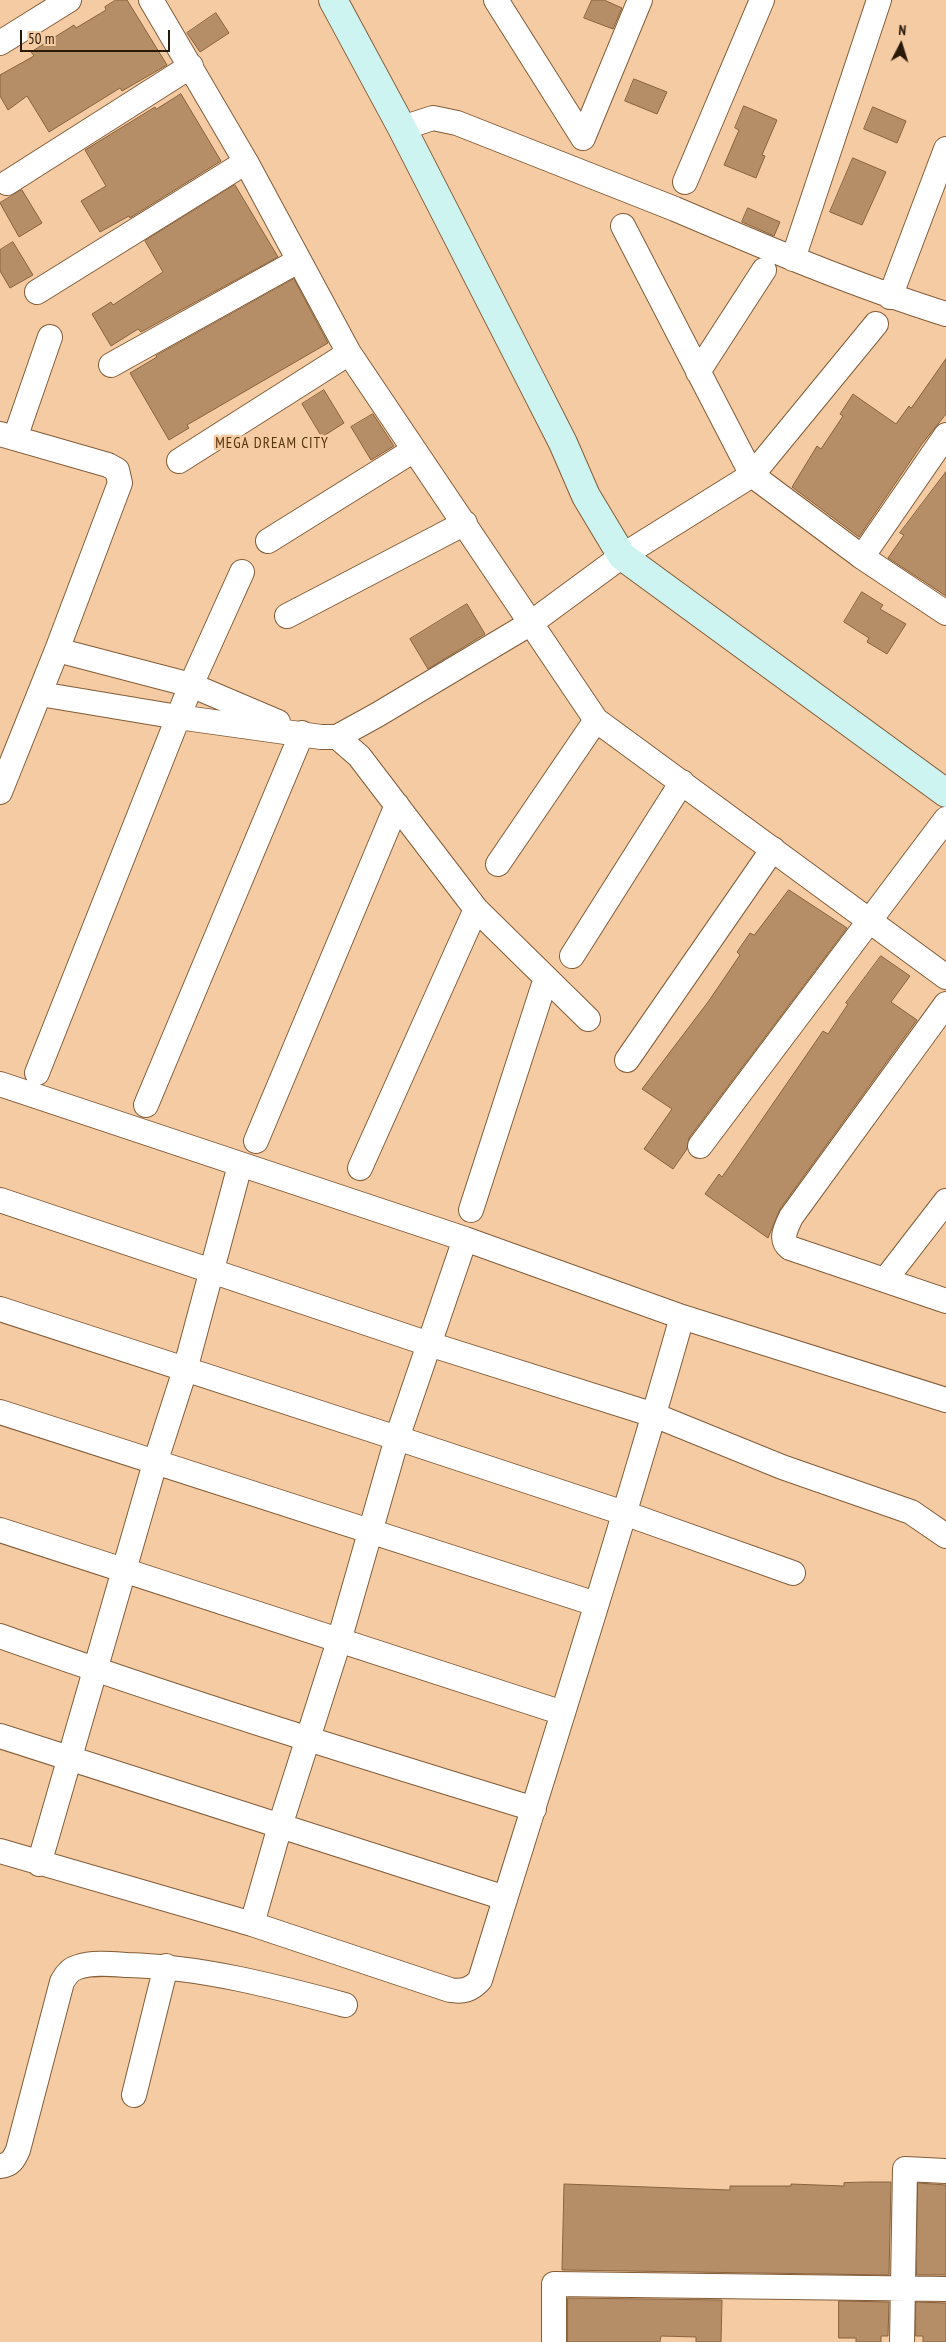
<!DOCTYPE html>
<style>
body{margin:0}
#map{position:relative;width:946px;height:2342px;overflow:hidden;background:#f5cba3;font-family:"PT Sans Narrow",sans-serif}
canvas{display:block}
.north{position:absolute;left:876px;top:20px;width:50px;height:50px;-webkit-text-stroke:4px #f5cba3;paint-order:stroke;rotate:5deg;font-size:14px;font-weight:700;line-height:20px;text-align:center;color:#281909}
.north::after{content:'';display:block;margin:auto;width:18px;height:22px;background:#281909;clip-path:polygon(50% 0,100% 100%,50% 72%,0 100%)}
.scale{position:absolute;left:20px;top:30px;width:150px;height:22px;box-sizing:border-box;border:2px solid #281909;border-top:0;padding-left:6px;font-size:15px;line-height:18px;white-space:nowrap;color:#281909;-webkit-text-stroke:4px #f5cba3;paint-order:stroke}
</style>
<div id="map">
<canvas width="946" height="2342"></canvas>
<div class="north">N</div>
<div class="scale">50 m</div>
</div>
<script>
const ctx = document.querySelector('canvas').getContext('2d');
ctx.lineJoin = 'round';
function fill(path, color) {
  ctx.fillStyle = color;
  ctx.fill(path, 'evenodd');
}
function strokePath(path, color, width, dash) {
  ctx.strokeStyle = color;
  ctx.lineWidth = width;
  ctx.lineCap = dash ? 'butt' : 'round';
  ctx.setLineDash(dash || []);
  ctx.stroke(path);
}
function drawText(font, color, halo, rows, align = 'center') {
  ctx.font = font + ' "PT Sans Narrow",sans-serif';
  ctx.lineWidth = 5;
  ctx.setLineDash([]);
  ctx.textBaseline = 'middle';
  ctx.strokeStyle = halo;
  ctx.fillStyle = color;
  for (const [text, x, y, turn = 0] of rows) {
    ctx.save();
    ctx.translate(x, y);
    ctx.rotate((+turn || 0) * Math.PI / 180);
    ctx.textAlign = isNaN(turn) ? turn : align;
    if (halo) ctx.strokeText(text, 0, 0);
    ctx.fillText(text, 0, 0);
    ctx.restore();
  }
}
const building = new Path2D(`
 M116,0H127L167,65L122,91L120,88L49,132L27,96L8,110L0,96V75L34,56L31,52L74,25L76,28L106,10L105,7Z
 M592,0H604L622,8L613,29L584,18Z
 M216,13L229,33L200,52L187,33Z
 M634,79L667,92L657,114L625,101Z
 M181,94L221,161L130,218L129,216L100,232L81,201L106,186L85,150L155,107L156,109Z
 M744,106L777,120L762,155L765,156L756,178L724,165L739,130L735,128Z
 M873,107L906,121L897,143L864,129Z
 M853,158L886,172L862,225L830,212Z
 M235,185L278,257L141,332L138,329L111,346L92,314L111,302L113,305L163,272L145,241Z
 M22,190L42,223L19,237L0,203Z
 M748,208L780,222L774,236L742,222Z
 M13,242L33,275L10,288L0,271V250Z
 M294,279L328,343L187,425L189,428L169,440L130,373L157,357L156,356Z
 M946,359V414L922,444L859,537L792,487L817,446L821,449L843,416L840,414L853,394L896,424L909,406L911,408Z
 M324,390L344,423L322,437L302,404Z
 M373,414L394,446L371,460L351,427Z
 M946,472V596L888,558L904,535L900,533Z
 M862,592L883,605L880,609L906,624L887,654L867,642L869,638L844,622Z
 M467,604L485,634L428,669L410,639Z
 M789,890L847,928L689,1138L687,1149L673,1169L644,1149L672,1109L642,1089L708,1002L740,955L737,952L750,933L754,935Z
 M881,956L910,976L891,1002L917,1020L780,1209L768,1238L705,1194L719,1174L722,1177L741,1150L823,1031L828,1034L848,1004L846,1003Z
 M868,2182H891L889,2275L562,2270L564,2184L730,2190V2186H791V2184L844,2186V2183Z
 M918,2183L946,2185V2275H917Z
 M568,2298L722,2300L721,2342H696V2337L661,2336L660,2342H568Z
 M839,2301L889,2302L888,2336H881V2342H856V2338H839Z
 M916,2302L946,2303V2342H923V2336H916Z`);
const street = new Path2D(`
 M151,0L246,162L349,353L596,720L946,977
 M496,0L583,138
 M0,43L69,0
 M402,128L433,118L457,123C529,152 602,180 675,209C764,247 853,285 946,314
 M583,138L640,0
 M685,182L762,0
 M7,183L191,66
 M623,226L752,475L862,557L946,613
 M793,259L879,0
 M37,292L246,162
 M890,297L946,149
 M111,365L298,261
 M698,372L764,270
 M0,434L108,465L117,470L120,483L57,650L0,792
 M15,438L50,337
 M179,461L349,353
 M268,541L414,450
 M862,557L946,435
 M287,616L465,523
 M57,650L191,685L278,722
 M40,694L178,717L321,737H337L377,715L531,623L622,556L752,475L876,324
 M337,737L359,756L476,909L588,1019
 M498,864L596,720
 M572,956L682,782
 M946,1004L791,1217C786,1228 779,1240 790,1248L946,1301
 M627,1060L773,849
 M37,1073L191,685L242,572
 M0,1084L465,1239L682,1317L946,1400
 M146,1105L302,733
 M256,1141L397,805
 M700,1146L946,819
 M360,1168L476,909
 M0,1200L429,1344L654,1415L782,1467L911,1512L946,1536
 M471,1210L546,978
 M885,1280L946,1201
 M0,1309L397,1438L465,1239
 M0,1412L596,1604
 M0,1530L563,1713
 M0,1636C176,1699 355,1754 534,1809
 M0,1736L505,1898
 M0,1851L252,1924L450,1990C463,1992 471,1990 480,1980C548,1759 619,1539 682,1317
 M39,1864L155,1463L185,1370L240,1165
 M252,1924L280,1826L339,1641L397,1438L624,1513L793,1573
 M134,2095L166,1966
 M0,2166C11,2165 14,2159 18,2150L62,1982C66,1975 70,1969 78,1967C93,1962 112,1964 128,1965C202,1967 274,1986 345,2005
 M554,2342V2284L946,2289
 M902,2342L905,2169L946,2171`);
const secondary = new Path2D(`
 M333,0L402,128L533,384L563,443L586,496L622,556L946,793`);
const neighbourhoodNames = [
 ["MEGA DREAM CITY",272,444]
];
fill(building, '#b58e67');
strokePath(building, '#88633d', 1);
strokePath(street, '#825d38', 26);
strokePath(secondary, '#825d38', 30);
strokePath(street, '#fff', 24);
strokePath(secondary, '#cdf4f0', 28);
ctx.letterSpacing = '1px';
drawText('15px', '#56340c', '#f5cba3', neighbourhoodNames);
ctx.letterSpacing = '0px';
</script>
